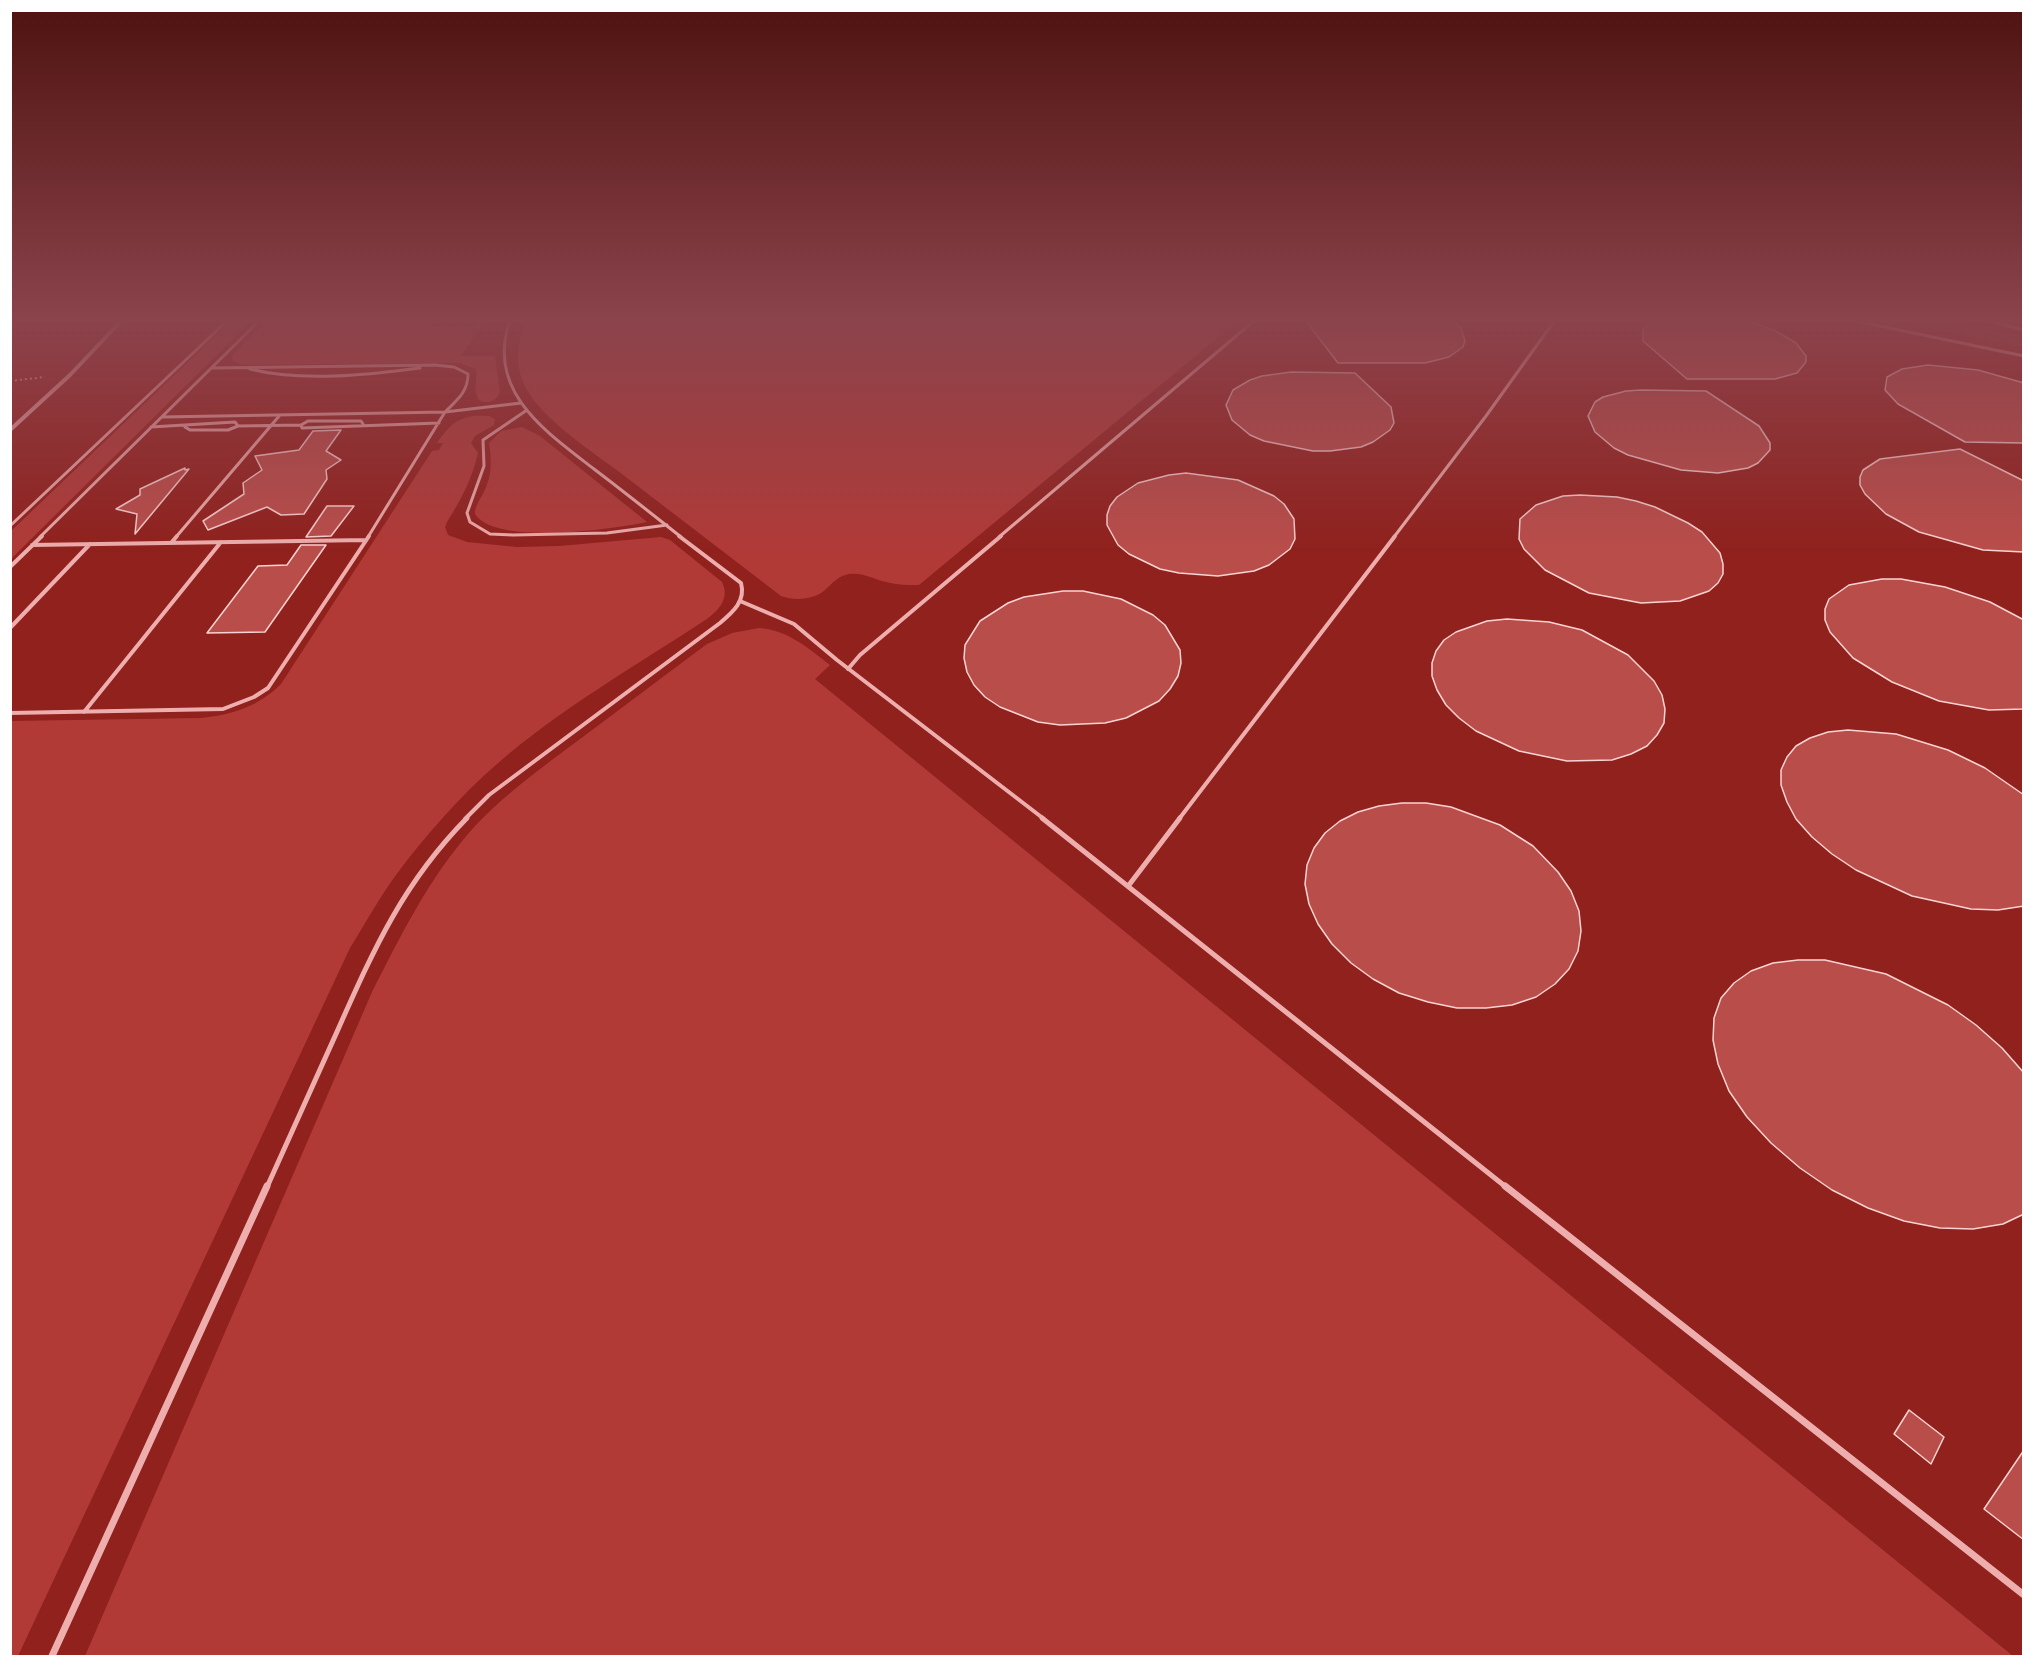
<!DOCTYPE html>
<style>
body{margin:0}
#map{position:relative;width:2034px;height:1667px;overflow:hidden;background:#90211d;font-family:Helvetica,sans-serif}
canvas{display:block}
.frame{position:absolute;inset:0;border:12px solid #fff;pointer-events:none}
</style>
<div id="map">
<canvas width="2034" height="1667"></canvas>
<div class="frame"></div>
</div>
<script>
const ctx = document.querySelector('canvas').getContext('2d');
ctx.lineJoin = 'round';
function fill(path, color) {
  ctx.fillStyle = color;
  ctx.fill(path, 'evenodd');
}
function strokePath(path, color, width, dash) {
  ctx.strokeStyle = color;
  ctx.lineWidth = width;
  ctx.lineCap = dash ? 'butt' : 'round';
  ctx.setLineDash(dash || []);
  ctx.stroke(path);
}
const green = new Path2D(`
 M232,320H252L11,559V531Z
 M267,320H435L431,327L475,326L477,323L464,324L466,320H485L461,356H495L500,392C496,401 488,405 479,400C472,390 478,380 476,369L459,363L241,365L233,361L232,355Z
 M525,320H1239L919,585C908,585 897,585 886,582C873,579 863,572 849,574C838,576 834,582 826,589C815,600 795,601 781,596C728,555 675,515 622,474C593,452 540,418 525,386C514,364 518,343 525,320Z
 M489,416L495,419L494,425L475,436L471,443L478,453C472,479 461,500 447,522L445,527L448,535L467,542L517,547L559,546L661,537L670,540L722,582C730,598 719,610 707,619C637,665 560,709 497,764C460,796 425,836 396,875C379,898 365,924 350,948L18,1656H11V721L201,718C232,715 259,706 281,684L432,451L439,450L443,443H437C452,421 462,414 489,416Z
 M522,427L540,436L647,522C615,529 495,546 475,514C475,505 480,500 484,492C492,475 492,461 489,443L501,431Z
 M759,628C788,630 808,648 830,665L815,679L2013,1656H85L372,992C399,939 425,886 463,840C495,801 536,772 576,742C620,709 663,677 707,644L732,633Z`);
const canal = new Path2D(`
 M1905,320H1939L2024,337V347L1913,325Z`);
const building = new Path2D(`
 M1305,320H1453L1461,328L1465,341L1463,347L1449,357L1425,363H1338Z
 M1653,320L1748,321L1776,331L1796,343L1806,356V362L1797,373L1775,379H1687L1643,341V329Z
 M1928,365L1978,370L2024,383V443L1965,442L1898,404L1885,390L1887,377L1902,369Z
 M1291,372L1355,373L1391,407L1394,423L1390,430L1373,442L1361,447L1330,451H1313L1264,441L1250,435L1232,420L1226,405L1233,390L1250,380L1262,376Z
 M1641,390L1706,391L1759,426L1770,443V450L1758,463L1748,468L1718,473L1681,470L1628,455L1614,448L1595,432L1588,416L1595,402L1603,397L1626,391Z
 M341,430L326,451L341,460L326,470L327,479L304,514L281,515L267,507L208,530L203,521L244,494L243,483L262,470L255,456L299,450L313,431Z
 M1960,449L2024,481V552L1983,550L1919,532L1886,514L1865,494L1860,485V477L1863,470L1880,459Z
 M185,468V470L189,469L135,534L137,514L116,509L140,495V489Z
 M1186,473L1238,480L1274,496L1284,504L1294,519L1295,539L1290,549L1269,565L1254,571L1218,576L1179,573L1160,569L1129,554L1118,545L1107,525V515L1110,506L1117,497L1138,483L1169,475Z
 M1580,495L1617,497L1636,501L1655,507L1688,523L1702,532L1720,553L1723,564V574L1718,583L1709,591L1680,601L1641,603L1589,593L1545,570L1524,549L1519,539L1520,519L1536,505L1563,496Z
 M327,506H354L331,536L306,537Z
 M301,545H326L265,632L207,633L258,566L287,565Z
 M1882,579H1901L1945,587L1990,602L2024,620V709L1989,710L1939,701L1892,682L1853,658L1830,632L1825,620V609L1829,599L1849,585Z
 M1063,591H1083L1121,599L1153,615L1165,625L1180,650L1181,663L1178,676L1170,689L1159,701L1126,718L1105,723L1060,725L1038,722L1000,707L985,697L974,685L967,672L964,658L965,645L980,621L1008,603L1024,597Z
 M1507,619L1549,622L1582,630L1628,655L1654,681L1662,695L1665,709L1664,723L1657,735L1647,746L1631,754L1612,760L1567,761L1519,751L1476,731L1459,718L1446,705L1437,690L1432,676V663L1436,651L1444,640L1456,632L1487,621Z
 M1848,730L1896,734L1948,750L1985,768L2024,795V906L1998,910L1971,909L1912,896L1856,870L1832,854L1812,837L1796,819L1787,802L1781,785V770L1787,757L1796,746L1810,738L1828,732Z
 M1402,803H1426L1451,807L1500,825L1533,846L1558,872L1571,891L1579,911L1581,931L1578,951L1569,969L1555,984L1536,997L1512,1005L1486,1008H1457L1428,1002L1399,993L1373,979L1351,963L1332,944L1318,924L1309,904L1305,884L1307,865L1314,848L1325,833L1340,821L1358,812L1379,806Z
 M1798,960H1825L1886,974L1948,1005L1976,1025L2002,1048L2024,1073V1214L2003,1224L1973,1229L1940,1228L1904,1221L1868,1208L1832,1190L1800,1168L1771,1143L1747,1117L1729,1091L1718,1064L1713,1040L1714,1018L1721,998L1734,983L1751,971L1773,963Z
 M1909,1410L1944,1437L1931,1464L1894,1434Z
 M2024,1450V1540L1984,1509Z`);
const path = new Path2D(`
 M10,381L45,377`);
const serviceFar3 = new Path2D(`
 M510,320C485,391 545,431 594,469C623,491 652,514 681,537
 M1851,320L2024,356
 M1985,320L2024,330
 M212,368L435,365L454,367L468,374C468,392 457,400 445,412L368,537
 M250,369C301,382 368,375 420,368
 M527,410L483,440L484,466L467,513L470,522L490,534L513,535L607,533L667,525
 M162,417L445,412L521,403
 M301,425L302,428L439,423
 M151,427L235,422L238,426
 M185,427L190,430H228L238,426L301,425L308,421H361L363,424
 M10,526L228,320
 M40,537L260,320
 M176,537L280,415
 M999,537L1255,320
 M1394,537L1486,416L1555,320`);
const serviceFar2 = new Path2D(`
 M171,543L177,536
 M32,545L366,540
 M10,567L42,536
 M740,601L794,624L837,660L1044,819
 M10,628L90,544
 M848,669L860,655L1001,536
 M84,712L221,542
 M10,713L223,709L254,697L268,688L369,536
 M465,819L489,795L720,623C733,612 746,601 741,583L679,536
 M1179,819L1395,536`);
const serviceFar1 = new Path2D(`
 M1042,818L1506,1187
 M1129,885L1180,818
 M267,1187C290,1136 313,1085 336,1034C373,951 402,884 467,818`);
const service = new Path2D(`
 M1505,1186L2024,1595
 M52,1656L267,1186`);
const minor = new Path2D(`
 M10,430L70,375L122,320`);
fill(green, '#b13a37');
fill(canal, '#84322e');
fill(building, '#b94d4a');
strokePath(building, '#fad3d3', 1.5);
strokePath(path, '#eeaead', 2, [2, 3]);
strokePath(serviceFar3, '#eeaead', 3);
strokePath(serviceFar2, '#eeaead', 4);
strokePath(serviceFar1, '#eeaead', 5);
strokePath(service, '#eeaead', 7);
strokePath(minor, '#eeaead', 4);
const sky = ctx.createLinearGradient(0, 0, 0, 553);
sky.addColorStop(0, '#4f1210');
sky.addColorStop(0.58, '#8b434c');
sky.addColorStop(1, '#8b434c00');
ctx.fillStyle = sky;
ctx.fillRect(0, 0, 2034, 553);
</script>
